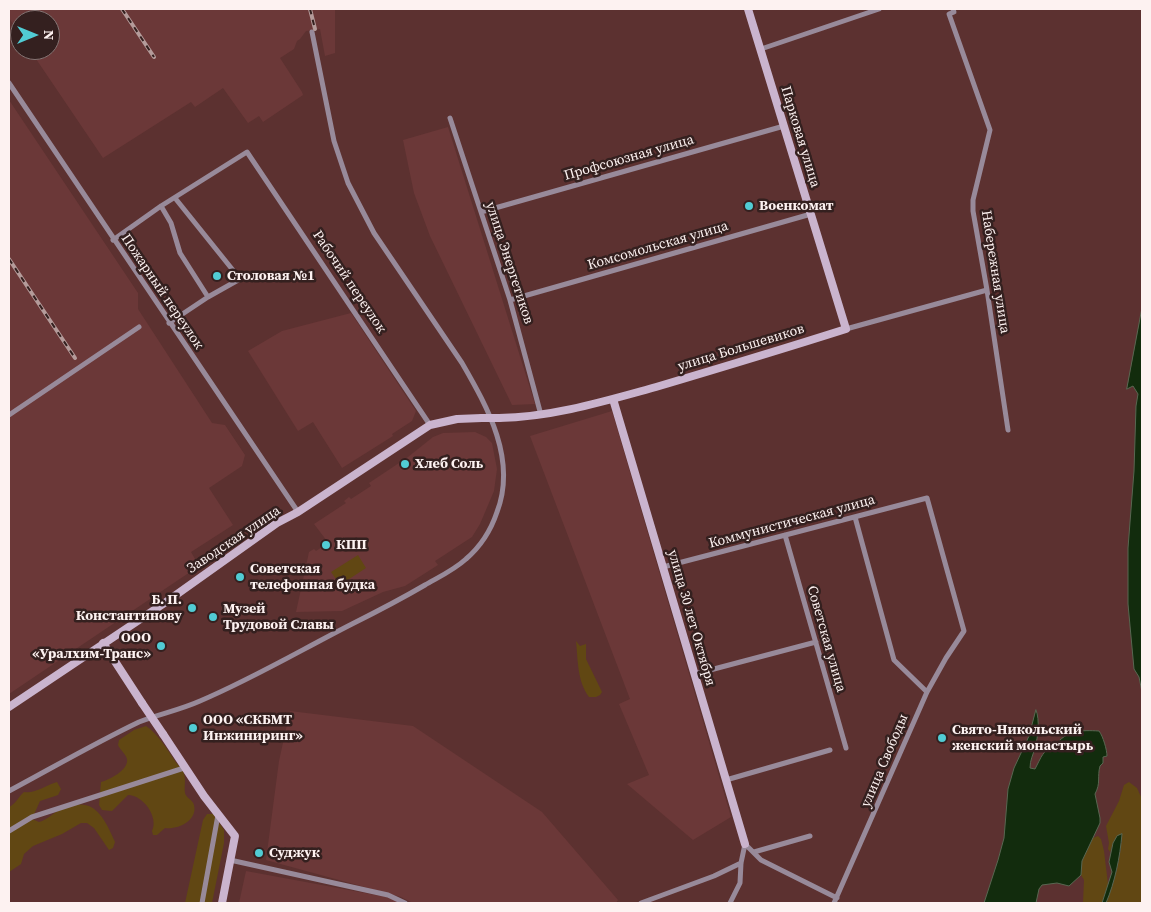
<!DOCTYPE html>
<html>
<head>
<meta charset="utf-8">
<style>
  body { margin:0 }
  #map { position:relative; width:1151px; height:912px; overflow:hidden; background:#5c3130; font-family:"Source Serif 4",serif }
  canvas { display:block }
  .frame { position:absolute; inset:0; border:10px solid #fdf2f1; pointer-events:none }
  .north { position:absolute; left:10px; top:10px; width:50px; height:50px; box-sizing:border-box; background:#34201f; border:1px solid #847473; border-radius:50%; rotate:90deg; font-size:14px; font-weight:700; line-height:20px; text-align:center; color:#fdf2f1 }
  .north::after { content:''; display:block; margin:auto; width:18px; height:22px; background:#51ccd4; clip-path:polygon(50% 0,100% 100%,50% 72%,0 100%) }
</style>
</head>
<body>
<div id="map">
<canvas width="1151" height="912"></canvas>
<div class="frame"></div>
<div class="north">N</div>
</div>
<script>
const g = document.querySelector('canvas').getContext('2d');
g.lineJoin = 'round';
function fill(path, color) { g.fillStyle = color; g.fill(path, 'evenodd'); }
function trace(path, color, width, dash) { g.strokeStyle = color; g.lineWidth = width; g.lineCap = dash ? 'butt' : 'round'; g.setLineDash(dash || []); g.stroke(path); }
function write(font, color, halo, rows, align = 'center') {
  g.font = font + ' "Source Serif 4",serif'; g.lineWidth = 5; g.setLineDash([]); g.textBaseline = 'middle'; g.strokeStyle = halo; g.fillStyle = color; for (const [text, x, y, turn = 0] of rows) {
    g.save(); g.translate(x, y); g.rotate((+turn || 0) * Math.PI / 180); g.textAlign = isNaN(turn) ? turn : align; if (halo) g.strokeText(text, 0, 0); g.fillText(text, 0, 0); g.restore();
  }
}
const built = new Path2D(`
  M 9,9 L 335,9 L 335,53 L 325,56 L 320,29 L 306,31 L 300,39 L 297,41 L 294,49 L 280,58 L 302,92 L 303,95 L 263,122 L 259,116 L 248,123 L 223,88 L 195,107 L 191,102 L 103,158 L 30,50 L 50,50 L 50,20 L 20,20 L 20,35 L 9,18 Z
  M 9,100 L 138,293 L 138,309 L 212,423 L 225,425 L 245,455 L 242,466 L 209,488 L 233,525 L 191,552 L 199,566 L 9,694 Z
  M 448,127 L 535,404 L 512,405 L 430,236 L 414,193 L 403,140 Z
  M 351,313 L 416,411 L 412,421 L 392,434 L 393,436 L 342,468 L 313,422 L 298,431 L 248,351 L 282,331 Z
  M 612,411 L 731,817 L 693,840 L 627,784 L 649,775 L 619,704 L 630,699 L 530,436 Z
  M 475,432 L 486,437 L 492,443 L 497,469 L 494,491 L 480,524 L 472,537 L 435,561 L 438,565 L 405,586 L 383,592 L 342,611 L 296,612 L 309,552 L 314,549 L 316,551 L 322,547 L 321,545 L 327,541 L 314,524 L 346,503 L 344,501 L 349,497 L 351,499 L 371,486 L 369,483 L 408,457 L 433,437 L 443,433 Z
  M 290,711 L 413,726 L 542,812 L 618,900 L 616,903 L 413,903 L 401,897 L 266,860 L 279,761 Z
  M 246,871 L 392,898 L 401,903 L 239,903 Z`);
const green = new Path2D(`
  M 358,555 L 366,568 L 340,585 L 331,572 Z
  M 576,641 L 580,646 L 586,644 L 586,659 L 602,692 L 600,695 L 596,697 L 589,697 C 577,681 578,660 576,641 Z
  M 146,726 C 157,733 168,750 175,761 C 178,766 183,768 184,774 C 186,780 184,787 185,793 C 186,798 193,800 194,805 C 198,821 177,830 165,828 L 157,835 L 153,835 L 152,831 C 159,817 143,795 128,795 L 112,811 L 102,810 L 99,805 L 101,782 C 109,780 129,770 127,759 C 126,754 120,750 118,745 L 119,740 L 134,730 Z
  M 57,782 L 61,789 L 58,795 L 40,801 L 32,819 L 39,822 C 46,820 50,816 56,812 C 91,793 102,812 115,842 L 113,848 L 109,850 L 94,828 L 87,823 L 81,823 L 62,834 L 33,846 L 24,854 L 21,864 L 9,872 L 9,807 C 16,804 18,797 24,792 C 35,794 46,785 57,782 Z
  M 1129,782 L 1137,788 L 1142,799 L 1142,903 L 1106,903 C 1115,882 1121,857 1122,834 L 1113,843 L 1110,852 L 1108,849 L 1109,843 L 1106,826 L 1119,801 L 1124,785 Z
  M 207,814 L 213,814 L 224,830 L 224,843 L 212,903 L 185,903 L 203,820 Z
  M 1098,836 L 1101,839 L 1104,851 L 1108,884 L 1102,903 L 1083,903 L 1084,880 L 1081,875 L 1082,861 L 1093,838 Z`);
const water = new Path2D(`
  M 1142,308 L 1142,692 L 1139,677 L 1134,669 L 1128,604 L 1128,548 L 1134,471 L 1136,406 L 1138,394 L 1133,386 L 1127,389 Z
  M 1036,710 C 1040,720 1038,737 1035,748 C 1033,755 1030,760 1030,768 L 1035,769 C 1041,758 1043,749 1055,746 C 1066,730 1081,730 1099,731 C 1103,736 1107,750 1107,756 L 1103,757 L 1103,763 L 1100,766 C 1097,777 1101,783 1095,794 L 1100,818 L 1100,823 L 1082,861 L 1081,875 L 1069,886 L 1057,883 L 1042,885 L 1039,889 L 1036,903 L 984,903 L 998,860 L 1004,838 L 1008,789 L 1014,768 L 1029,736 Z
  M 1122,834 C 1120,857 1115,882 1106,903 L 1102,903 L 1112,872 L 1109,862 L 1113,843 L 1117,836 Z`);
const street = new Path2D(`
  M 953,9 L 954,12 L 949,14 L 990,130 L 973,200 L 973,211 L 987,290 L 1008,430
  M 761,49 L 879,9
  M 9,83 L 298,512
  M 450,118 L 510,300 L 541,415
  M 161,206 L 171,223 L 180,253 L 208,297
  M 481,212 L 784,126
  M 113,240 L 161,206 L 247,152 L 430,425
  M 510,300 L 811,214
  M 169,323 L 208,297 L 240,279 L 175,198
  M 846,329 L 987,290
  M 9,415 L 139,327
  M 855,517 L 894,660 L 927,692
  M 785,535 L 846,748
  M 663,567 L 927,498 L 964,631 L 946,658 L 927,692 L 834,903
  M 695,674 L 816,642
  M 726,780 L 830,750
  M 9,791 C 52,768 95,743 139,722 C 159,714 180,710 200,701 C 252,679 301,650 352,624 C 376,612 401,599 425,585 C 439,577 454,570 466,559 C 480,547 491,530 497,512 C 517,460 488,408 462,363 L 374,233 L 348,183 L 334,141 L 312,32
  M 9,831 L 32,817 L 184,768
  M 754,852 L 810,836
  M 230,860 L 388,895 L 405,903
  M 202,903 L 218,815
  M 641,903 L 714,876 L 741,863
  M 730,903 L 740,883 L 741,863 L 745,844 L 761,860 L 837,898`);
const secondary = new Path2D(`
  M 613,399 L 745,844
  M 499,418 C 553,417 605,401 656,387 C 720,368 783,349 846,329 L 748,9
  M 103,643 L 142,703
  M 9,707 L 166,602 L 277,523 L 298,512 L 430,425 L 457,419 L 482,418
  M 163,734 L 204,796 L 235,836 L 222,903`);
const rail = new Path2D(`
  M 122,9 L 154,57
  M 310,9 L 315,29
  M 9,259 L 75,358`);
const secondaryBridge = new Path2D(`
  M 482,418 L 499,418
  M 142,703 L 163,734`);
const markers = [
  [749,206,5,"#51ccd4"],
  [217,276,5,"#51ccd4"],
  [405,464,5,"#51ccd4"],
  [326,545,5,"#51ccd4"],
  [240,577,5,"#51ccd4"],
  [192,608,5,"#51ccd4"],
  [213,617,5,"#51ccd4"],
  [161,646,5,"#51ccd4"],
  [193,728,5,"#51ccd4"],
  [942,738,5,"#51ccd4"],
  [259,853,5,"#51ccd4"]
];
const streetNames = [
  ["Парковая улица",800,137,73],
  ["Профсоюзная улица",629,158,-16],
  ["Комсомольская улица",658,246,-16],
  ["улица Энергетиков",509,263,72],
  ["Набережная улица",995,272,81],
  ["Рабочий переулок",349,282,56],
  ["Пожарный переулок",162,292,56],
  ["улица Большевиков",741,348,-17],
  ["Коммунистическая улица",792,522,-15],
  ["Заводская улица",234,540,-34],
  ["улица 30 лет Октября",691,618,74],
  ["Советская улица",826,639,74],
  ["улица Свободы",885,761,-67]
];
const poiNames = [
  ["Военкомат",759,206],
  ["Столовая №1",227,276],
  ["Хлеб Соль",415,464],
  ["КПП",336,545],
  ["Советская",250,569],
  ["телефонная будка",250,585],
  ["Б. П.",182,600,"right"],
  ["Константинову",182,616,"right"],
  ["Музей",223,609],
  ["Трудовой Славы",223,625],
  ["ООО",151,638,"right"],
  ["«Уралхим-Транс»",151,654,"right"],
  ["ООО «СКБМТ",203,720],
  ["Инжиниринг»",203,736],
  ["Свято-Никольский",952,730],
  ["женский монастырь",952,746],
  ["Суджук",269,853]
];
fill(built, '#6b3838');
fill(green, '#614713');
fill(water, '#122c0d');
trace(water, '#586751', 1);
trace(street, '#988a9a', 5);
trace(secondary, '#cab4ce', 8);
trace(rail, '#b49b9a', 4);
trace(rail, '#34201f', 2, [5.5]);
trace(secondaryBridge, '#cab4ce', 8);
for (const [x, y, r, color] of markers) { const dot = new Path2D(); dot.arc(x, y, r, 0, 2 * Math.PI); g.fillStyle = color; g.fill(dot); trace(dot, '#34201f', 2); }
write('14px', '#fdf2f1', '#34201f', streetNames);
write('bold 14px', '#fdf2f1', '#34201f', poiNames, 'left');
</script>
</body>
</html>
